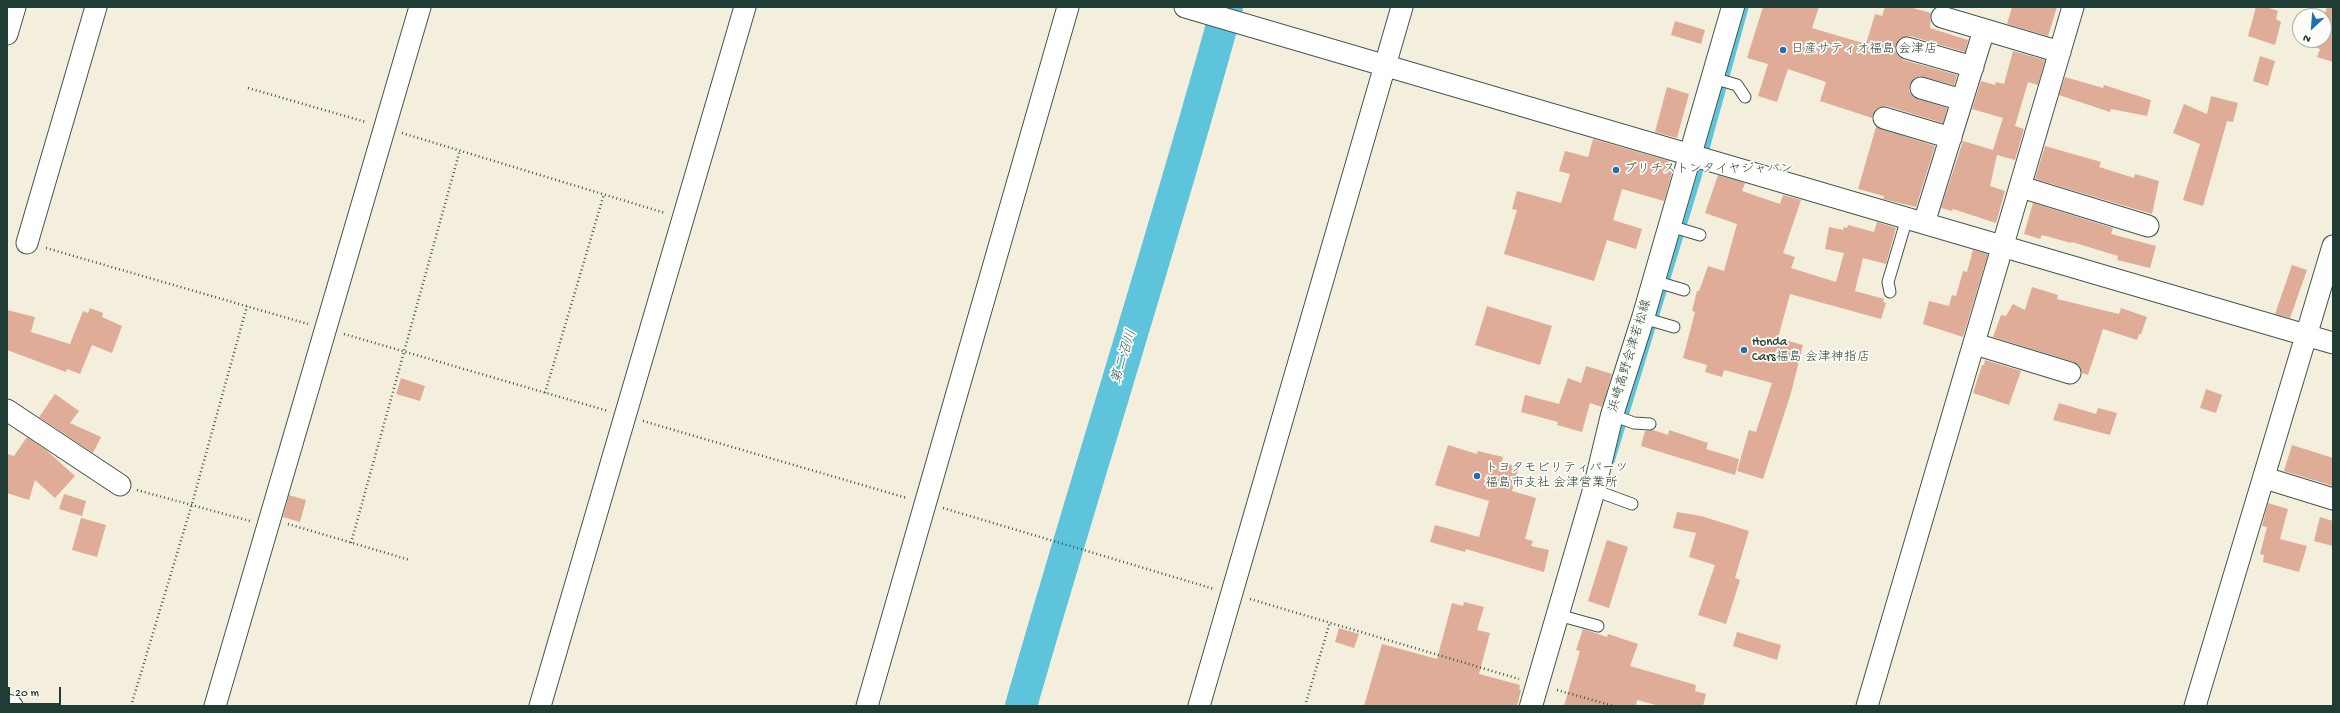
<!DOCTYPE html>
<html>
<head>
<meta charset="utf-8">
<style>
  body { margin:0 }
  #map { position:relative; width:2340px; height:713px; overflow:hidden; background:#f3efdc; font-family:"Gochi Hand",sans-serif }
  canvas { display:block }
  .frame { position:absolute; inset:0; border:8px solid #1f3d34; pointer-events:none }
  .north { position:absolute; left:2292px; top:8px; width:40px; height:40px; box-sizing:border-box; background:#fdfcf7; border:1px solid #a4b0a9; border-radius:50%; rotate:206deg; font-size:11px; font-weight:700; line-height:16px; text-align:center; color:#1f3d34 }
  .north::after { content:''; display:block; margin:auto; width:14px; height:18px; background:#1f6fb2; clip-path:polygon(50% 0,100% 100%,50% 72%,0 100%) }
  .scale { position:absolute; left:8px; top:687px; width:53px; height:18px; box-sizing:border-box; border:2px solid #1f3d34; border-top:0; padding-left:5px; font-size:12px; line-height:14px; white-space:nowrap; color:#1f3d34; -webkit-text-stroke:3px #fdfcf7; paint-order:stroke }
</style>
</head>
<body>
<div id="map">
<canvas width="2340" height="713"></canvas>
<div class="frame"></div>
<div class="north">N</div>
<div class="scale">20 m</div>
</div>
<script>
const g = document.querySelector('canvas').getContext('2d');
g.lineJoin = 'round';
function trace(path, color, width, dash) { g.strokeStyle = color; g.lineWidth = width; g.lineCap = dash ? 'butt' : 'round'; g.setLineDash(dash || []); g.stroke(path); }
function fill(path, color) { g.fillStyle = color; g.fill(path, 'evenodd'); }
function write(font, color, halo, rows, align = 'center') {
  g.font = font + ' "Gochi Hand","Klee One",sans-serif'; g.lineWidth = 3.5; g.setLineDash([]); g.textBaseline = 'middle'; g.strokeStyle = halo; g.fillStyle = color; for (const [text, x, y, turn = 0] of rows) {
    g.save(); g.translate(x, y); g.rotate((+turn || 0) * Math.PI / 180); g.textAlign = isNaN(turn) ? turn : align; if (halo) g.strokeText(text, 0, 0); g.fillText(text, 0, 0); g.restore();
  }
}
const stream = new Path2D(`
  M 1705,155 L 1746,7
  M 1612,461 L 1703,163`);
const river = new Path2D(`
  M 1021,706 C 1088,472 1163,241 1227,7`);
const building = new Path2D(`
  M 1763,7 L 1819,7 L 1812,28 L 1866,44 L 1875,14 L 1882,16 L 1885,7 L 1909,7 L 1931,13 L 1930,28 L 1968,40 L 1965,52 L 1910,36 L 1899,39 L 1895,50 L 1898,56 L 1904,60 L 1957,75 L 1954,85 L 1919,76 L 1910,84 L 1909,91 L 1913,97 L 1947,108 L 1943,123 L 1887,106 L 1876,109 L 1872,118 L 1820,101 L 1826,82 L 1788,69 L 1777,102 L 1758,96 L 1768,64 L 1747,58 Z
  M 2012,7 L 2057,7 L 2048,36 L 2007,24 Z
  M 2256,7 L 2266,7 L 2278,11 L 2276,19 L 2281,22 L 2275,45 L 2248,36 Z
  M 2327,7 L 2333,7 L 2333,62 L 2317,57 L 2320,49 L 2314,47 L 2316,40 L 2324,40 L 2324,16 Z
  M 1675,21 L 1705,30 L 1701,44 L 1671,35 Z
  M 2013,51 L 2045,60 L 2038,85 L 2028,82 L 2015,126 L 2024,129 L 2015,160 L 1997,155 L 1990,186 L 2005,191 L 1996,223 L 1953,209 L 1952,211 L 1941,208 L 1963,141 L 1993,150 L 2003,118 L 1972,109 L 1981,81 L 1995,85 L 1996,82 L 2004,84 Z
  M 2260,56 L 2275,61 L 2268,86 L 2253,81 Z
  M 2065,77 L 2103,88 L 2104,85 L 2151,100 L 2147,116 L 2111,109 L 2110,112 L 2059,95 Z
  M 1667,87 L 1689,94 L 1677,138 L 1655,132 Z
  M 2211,96 L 2238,103 L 2233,122 L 2227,121 L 2203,206 L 2183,200 L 2200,144 L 2173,133 L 2184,104 L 2207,114 Z
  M 1876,127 L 1935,146 L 1916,207 L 1883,199 L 1884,196 L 1858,189 Z
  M 1593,139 L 1669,161 L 1667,167 L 1673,169 L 1664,201 L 1622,189 L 1613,220 L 1642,229 L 1636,249 L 1607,240 L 1594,281 L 1504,254 L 1517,210 L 1512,209 L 1517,191 L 1561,203 L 1570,174 L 1559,171 L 1565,151 L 1588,157 Z
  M 2045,146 L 2101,162 L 2099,167 L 2134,178 L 2135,174 L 2159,181 L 2152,214 L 2035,179 Z
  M 1718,175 L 1745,183 L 1742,191 L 1780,204 L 1783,195 L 1801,200 L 1783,253 L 1795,257 L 1791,268 L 1836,282 L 1844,253 L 1825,249 L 1829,227 L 1843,230 L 1844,227 L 1847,228 L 1848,225 L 1874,232 L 1877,222 L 1896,228 L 1886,264 L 1863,258 L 1855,291 L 1884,299 L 1883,302 L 1886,303 L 1881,319 L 1790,294 L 1778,338 L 1803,345 L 1791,393 L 1763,479 L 1737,471 L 1749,430 L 1756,432 L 1772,383 L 1724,370 L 1722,377 L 1705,372 L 1707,365 L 1683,358 L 1695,312 L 1692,311 L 1697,291 L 1699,291 L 1708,266 L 1724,271 L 1737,224 L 1705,213 Z
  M 2033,203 L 2113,228 L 2111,234 L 2156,246 L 2150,268 L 2117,260 L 2118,256 L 2072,242 L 2071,243 L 2042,235 L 2040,239 L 2024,234 Z
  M 1973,250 L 1988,254 L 1963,337 L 1923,324 L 1929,301 L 1949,306 L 1952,295 L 1956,296 L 1963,271 L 1967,272 Z
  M 2292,265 L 2307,270 L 2290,318 L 2275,314 Z
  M 2032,287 L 2058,295 L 2057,299 L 2119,314 L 2121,308 L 2147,317 L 2141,334 L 2139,334 L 2137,340 L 2103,329 L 2088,375 L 2082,373 L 2079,365 L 2074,362 L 1993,337 L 2001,315 L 2006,316 L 2013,304 L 2025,310 Z
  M 1487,306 L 1552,326 L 1540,365 L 1475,345 Z
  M 90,308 L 103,313 L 102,317 L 122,326 L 112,353 L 92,345 L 80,374 L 67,369 L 66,372 L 7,350 L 7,310 L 35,317 L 31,332 L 70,344 L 83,311 L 88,313 Z
  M 1985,360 L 2021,371 L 2009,405 L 1973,393 L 1982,365 L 1984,365 Z
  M 1586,366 L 1612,374 L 1602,407 L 1590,403 L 1582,432 L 1557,425 L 1558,422 L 1521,412 L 1525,395 L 1559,404 L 1568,378 L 1581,383 Z
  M 401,378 L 425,386 L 420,401 L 396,394 Z
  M 2206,389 L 2222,395 L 2216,413 L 2200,408 Z
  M 55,394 L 79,411 L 70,423 L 101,437 L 93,453 L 39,417 Z
  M 2059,403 L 2096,414 L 2098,408 L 2117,413 L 2110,435 L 2053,420 Z
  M 1653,430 L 1668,435 L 1669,430 L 1708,443 L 1706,449 L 1739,459 L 1735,475 L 1641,446 L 1645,431 Z
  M 27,437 L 46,450 L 75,476 L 55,498 L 35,480 L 29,500 L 7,493 L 7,454 L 14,456 Z
  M 1448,445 L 1477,454 L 1478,451 L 1503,457 L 1502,462 L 1519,467 L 1512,491 L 1536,498 L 1525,539 L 1533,541 L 1531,546 L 1549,550 L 1544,572 L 1466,549 L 1465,552 L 1430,542 L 1435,525 L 1479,537 L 1489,501 L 1435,485 Z
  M 2292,445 L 2333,458 L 2333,486 L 2284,471 Z
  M 64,494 L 86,501 L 82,516 L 59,509 Z
  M 289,495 L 306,500 L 300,522 L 283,517 Z
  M 2268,503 L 2288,509 L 2280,539 L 2307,546 L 2299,572 L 2263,562 L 2264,555 L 2260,554 L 2267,527 L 2262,526 Z
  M 1677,512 L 1701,516 L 1749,531 L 1735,578 L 1740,580 L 1726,624 L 1698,615 L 1715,565 L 1689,557 L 1696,533 L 1673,528 Z
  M 2320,517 L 2333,521 L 2333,546 L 2314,541 Z
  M 81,518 L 106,525 L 97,557 L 72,550 Z
  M 1607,540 L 1628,547 L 1609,608 L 1588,601 Z
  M 1464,602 L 1484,607 L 1477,630 L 1490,633 L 1479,674 L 1520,685 L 1519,689 L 1521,690 L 1517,706 L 1364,706 L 1382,644 L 1437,659 L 1452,603 L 1463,606 Z
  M 1339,628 L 1359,634 L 1354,648 L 1335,642 Z
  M 1583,629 L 1607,637 L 1608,634 L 1638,644 L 1630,666 L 1696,685 L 1695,691 L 1706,694 L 1703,706 L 1660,706 L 1637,700 L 1636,706 L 1564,706 L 1580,651 L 1576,650 Z
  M 1737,632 L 1781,645 L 1777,660 L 1733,646 Z`);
const path = new Path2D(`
  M 248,88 L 366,122
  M 402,133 L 665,213
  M 46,248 L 308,324
  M 344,334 L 608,411
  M 545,393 L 604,194
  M 643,421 L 907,498
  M 137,490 L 250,521
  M 943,508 L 1214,589
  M 288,524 L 410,560
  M 351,543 L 460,150
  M 1250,599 L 1519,679
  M 1557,690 L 1614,706
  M 131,706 L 192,504 L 247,306
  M 1305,706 L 1330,622`);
const service = new Path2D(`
  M 1713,78 L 1737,85 L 1745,97
  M 1670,226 L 1700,235
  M 1654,281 L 1684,290
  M 1890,292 L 1888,282 L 1907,218
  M 1643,318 L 1674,327
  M 1612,415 L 1634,423 L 1650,424
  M 1594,490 L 1632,504
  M 1558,615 L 1598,626`);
const minor = new Path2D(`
  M 1185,7 L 2333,343
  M 1942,17 L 2060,52
  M 7,34 L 15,7
  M 1907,48 L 1973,67
  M 1921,88 L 1962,100
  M 1884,118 L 1951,138
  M 2021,187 L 2148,226
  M 1924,223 L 1984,30
  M 27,243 L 96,7
  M 1975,344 L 2070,373
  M 7,410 L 120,485
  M 2265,478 L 2333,499
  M 7,705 L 12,706
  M 215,706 L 420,7
  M 540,706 L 745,7
  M 867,706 L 1068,7
  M 1199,706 L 1402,7
  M 1867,706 L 2073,7
  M 2195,706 L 2333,246`);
const secondary = new Path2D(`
  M 1531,706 L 1594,490 L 1612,415 L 1643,318 L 1733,7`);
const markers = [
  [1783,50,4,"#1f6fb2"],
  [1616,170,4,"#1f6fb2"],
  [1744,350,4,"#1f6fb2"],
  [1477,476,4,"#1f6fb2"]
];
const poiNames = [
  ["日産サティオ福島 会津店",1791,50],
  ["ブリチストンタイヤジャパン",1624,170],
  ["Honda",1752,343],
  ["Cars福島 会津神指店",1752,358],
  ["トヨタモビリティパーツ",1485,469],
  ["福島市支社 会津営業所",1485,484]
];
const streetNames = [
  ["浜崎高野会津若松線",1631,356,-73]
];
const waterNames = [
  ["第二沼川",1125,357,-73]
];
trace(stream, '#5ec4db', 5.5);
trace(river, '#5ec4db', 32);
fill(building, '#dfac97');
trace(service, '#3f584d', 13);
trace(minor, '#3f584d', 23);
trace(secondary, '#3f584d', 24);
trace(path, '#3f584d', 2.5, [1, 3]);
trace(service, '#fff', 11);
trace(minor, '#fff', 21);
trace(secondary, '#fff', 22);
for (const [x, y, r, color] of markers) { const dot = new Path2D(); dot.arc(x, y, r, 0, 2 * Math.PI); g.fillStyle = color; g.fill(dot); trace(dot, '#fdfcf7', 1.5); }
write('13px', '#1f3d34', '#fdfcf7', poiNames, 'left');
write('13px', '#1f3d34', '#fdfcf7', streetNames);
write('italic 14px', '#2f5f5e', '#fdfcf7', waterNames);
</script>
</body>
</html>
